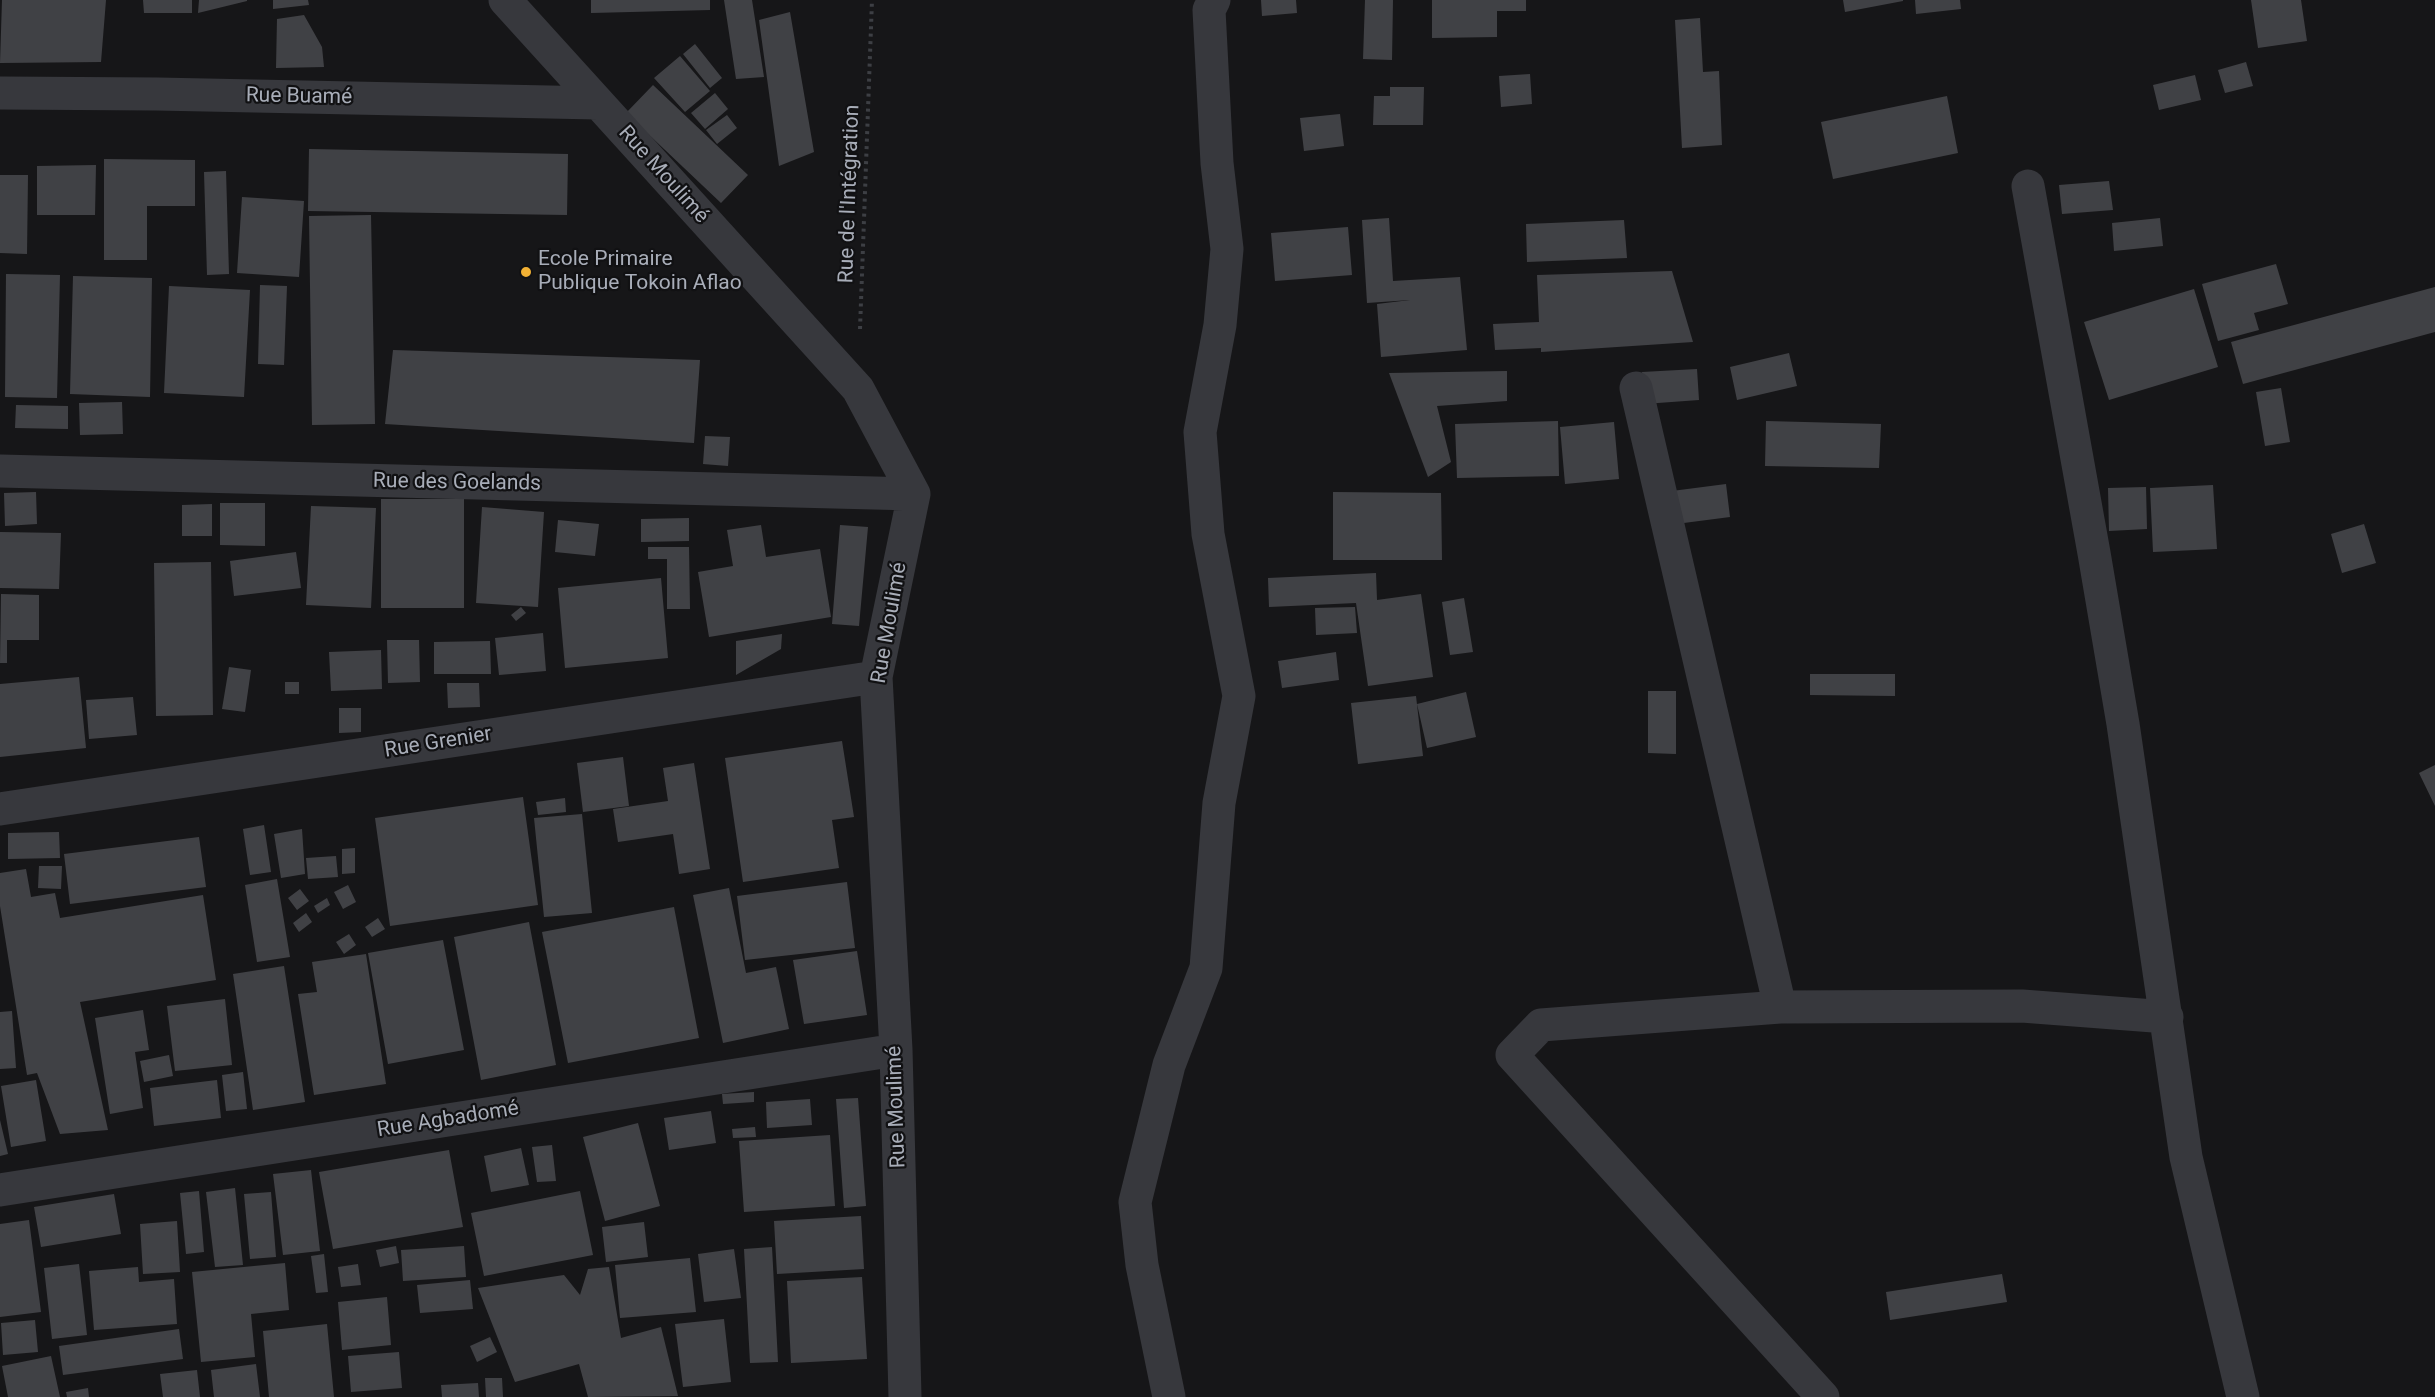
<!DOCTYPE html>
<html>
<head>
<meta charset="utf-8">
<style>
  body { margin:0 }
  canvas { display:block; background:#161618 }
</style>
</head>
<body>
<canvas width="2435" height="1397"></canvas>
<script>
const g = document.querySelector('canvas').getContext('2d');
g.lineJoin = 'round';
function fill(path, color) { g.fillStyle = color; g.fill(path, 'evenodd'); }
function trace(path, color, width, dash) { g.strokeStyle = color; g.lineWidth = width; g.lineCap = dash ? 'butt' : 'round'; g.setLineDash(dash || []); g.stroke(path); }
function write(font, color, halo, rows, align = 'center') {
  g.font = font + ' Roboto,sans-serif'; g.lineWidth = 4.5; g.setLineDash([]); g.textBaseline = 'middle'; g.strokeStyle = halo; g.fillStyle = color; for (const [text, x, y, turn = 0] of rows) {
    g.save(); g.translate(x, y); g.rotate((+turn || 0) * Math.PI / 180); g.textAlign = isNaN(turn) ? turn : align; if (halo) g.strokeText(text, 0, 0); g.fillText(text, 0, 0); g.restore();
  }
}
const building = new Path2D(`
  M 2,0 L 106,0 L 101,62 L 0,63 Z
  M 143,0 L 192,0 L 192,13 L 144,13 Z
  M 199,0 L 247,0 L 247,1 L 198,13 Z
  M 273,0 L 308,0 L 309,5 L 273,9 Z
  M 591,0 L 710,0 L 710,10 L 591,13 Z
  M 724,0 L 752,0 L 764,77 L 736,79 Z
  M 1261,0 L 1296,0 L 1297,13 L 1262,16 Z
  M 1365,0 L 1393,0 L 1392,60 L 1363,59 Z
  M 1432,0 L 1526,0 L 1526,11 L 1497,11 L 1497,37 L 1432,38 Z
  M 1843,0 L 1903,0 L 1903,1 L 1845,12 Z
  M 1915,0 L 1960,0 L 1961,9 L 1916,14 Z
  M 2251,0 L 2301,0 L 2307,41 L 2258,48 Z
  M 790,12 L 814,152 L 779,166 L 759,20 Z
  M 304,15 L 322,47 L 324,67 L 276,68 L 277,19 Z
  M 1700,18 L 1703,72 L 1719,71 L 1722,145 L 1682,148 L 1675,20 Z
  M 695,44 L 722,78 L 710,88 L 683,54 Z
  M 680,56 L 710,91 L 685,112 L 654,78 Z
  M 2246,62 L 2253,86 L 2225,93 L 2218,70 Z
  M 1530,74 L 1532,104 L 1501,107 L 1499,76 Z
  M 2195,75 L 2201,100 L 2159,110 L 2153,85 Z
  M 653,85 L 748,175 L 721,203 L 626,113 Z
  M 1390,87 L 1424,87 L 1423,125 L 1373,125 L 1374,96 L 1390,96 Z
  M 715,93 L 728,109 L 705,129 L 691,113 Z
  M 1947,96 L 1958,153 L 1833,179 L 1821,122 Z
  M 1340,114 L 1344,146 L 1304,151 L 1300,118 Z
  M 727,115 L 737,128 L 717,144 L 706,130 Z
  M 309,149 L 568,154 L 567,215 L 308,211 Z
  M 104,159 L 195,160 L 195,206 L 147,206 L 147,260 L 104,260 Z
  M 96,165 L 95,215 L 37,215 L 37,166 Z
  M 226,171 L 229,274 L 207,275 L 204,172 Z
  M 0,175 L 28,175 L 27,254 L 0,253 Z
  M 2109,181 L 2113,210 L 2062,214 L 2059,185 Z
  M 242,197 L 304,201 L 299,277 L 237,273 Z
  M 371,215 L 375,424 L 312,425 L 309,216 Z
  M 1389,218 L 1393,281 L 1460,277 L 1467,350 L 1381,357 L 1377,304 L 1410,300 L 1367,303 L 1362,220 Z
  M 2160,218 L 2163,246 L 2114,251 L 2112,223 Z
  M 1624,220 L 1627,258 L 1527,262 L 1526,224 Z
  M 1348,227 L 1352,275 L 1275,281 L 1271,233 Z
  M 2276,264 L 2288,304 L 2254,313 L 2259,330 L 2218,341 L 2202,284 Z
  M 1672,271 L 1693,342 L 1541,352 L 1541,348 L 1495,350 L 1493,324 L 1539,322 L 1537,275 Z
  M 6,274 L 60,275 L 57,398 L 5,397 Z
  M 73,276 L 152,278 L 150,397 L 70,394 Z
  M 260,285 L 287,286 L 284,365 L 258,364 Z
  M 169,286 L 250,290 L 244,397 L 164,393 Z
  M 2435,287 L 2435,332 L 2243,384 L 2231,342 Z
  M 2194,289 L 2218,367 L 2109,400 L 2084,322 Z
  M 393,350 L 700,360 L 694,443 L 385,424 Z
  M 1789,353 L 1797,386 L 1737,400 L 1730,367 Z
  M 1697,369 L 1699,400 L 1644,404 L 1642,372 Z
  M 1507,371 L 1507,401 L 1437,406 L 1451,462 L 1428,477 L 1389,373 Z
  M 2281,388 L 2290,442 L 2265,446 L 2256,392 Z
  M 122,402 L 123,434 L 80,435 L 79,403 Z
  M 16,405 L 68,406 L 68,429 L 15,428 Z
  M 1558,421 L 1559,476 L 1457,478 L 1455,424 Z
  M 1766,421 L 1881,424 L 1879,468 L 1765,466 Z
  M 1614,422 L 1619,479 L 1565,484 L 1560,427 Z
  M 705,436 L 730,437 L 728,466 L 703,464 Z
  M 1726,484 L 1730,517 L 1676,524 L 1672,491 Z
  M 2213,485 L 2217,549 L 2153,552 L 2150,488 Z
  M 2146,487 L 2147,529 L 2109,531 L 2108,488 Z
  M 36,492 L 37,524 L 5,526 L 4,493 Z
  M 1333,492 L 1441,493 L 1442,560 L 1333,560 Z
  M 381,499 L 464,499 L 464,608 L 381,608 Z
  M 220,503 L 265,503 L 265,546 L 220,545 Z
  M 212,504 L 212,536 L 182,536 L 182,505 Z
  M 311,506 L 376,508 L 371,608 L 306,605 Z
  M 482,507 L 544,512 L 538,607 L 476,603 Z
  M 689,518 L 689,541 L 641,542 L 641,519 Z
  M 558,520 L 599,524 L 595,556 L 555,552 Z
  M 2364,524 L 2376,563 L 2342,573 L 2331,534 Z
  M 761,525 L 766,557 L 820,549 L 831,617 L 709,637 L 698,572 L 733,566 L 727,530 Z
  M 840,525 L 868,527 L 859,626 L 832,624 Z
  M 0,532 L 61,533 L 59,589 L 0,588 Z
  M 648,547 L 689,547 L 690,609 L 667,609 L 667,559 L 648,559 Z
  M 296,552 L 301,588 L 234,596 L 230,561 Z
  M 211,562 L 213,715 L 156,716 L 154,563 Z
  M 1376,573 L 1377,600 L 1421,594 L 1433,677 L 1368,686 L 1356,603 L 1269,607 L 1268,578 Z
  M 661,578 L 668,658 L 565,668 L 558,588 Z
  M 1,594 L 39,595 L 39,640 L 7,640 L 7,663 L 0,663 Z
  M 1464,598 L 1473,652 L 1450,655 L 1442,602 Z
  M 521,607 L 526,613 L 516,621 L 511,615 Z
  M 1355,607 L 1357,633 L 1316,635 L 1315,608 Z
  M 543,633 L 546,671 L 499,675 L 495,638 Z
  M 782,634 L 781,649 L 736,675 L 736,641 Z
  M 387,640 L 419,640 L 420,682 L 388,683 Z
  M 490,641 L 491,674 L 434,674 L 434,642 Z
  M 381,650 L 382,689 L 331,691 L 329,652 Z
  M 1336,652 L 1339,680 L 1282,688 L 1278,661 Z
  M 229,667 L 251,670 L 245,712 L 222,709 Z
  M 1810,674 L 1895,674 L 1895,696 L 1810,695 Z
  M 79,677 L 86,748 L 0,757 L 0,684 Z
  M 285,682 L 299,682 L 299,694 L 285,694 Z
  M 447,683 L 479,683 L 480,707 L 448,708 Z
  M 1648,691 L 1676,691 L 1676,754 L 1648,753 Z
  M 1466,692 L 1476,737 L 1427,748 L 1417,704 Z
  M 1416,696 L 1423,756 L 1358,764 L 1351,703 Z
  M 133,697 L 137,735 L 89,739 L 86,700 Z
  M 339,708 L 361,708 L 361,732 L 339,733 Z
  M 842,741 L 854,817 L 832,820 L 839,868 L 743,882 L 725,758 Z
  M 623,757 L 629,806 L 583,812 L 577,763 Z
  M 694,763 L 710,869 L 679,874 L 673,834 L 618,842 L 613,809 L 668,801 L 663,768 Z
  M 2435,765 L 2435,806 L 2419,773 Z
  M 523,797 L 538,905 L 390,926 L 375,818 Z
  M 565,798 L 566,812 L 538,815 L 536,802 Z
  M 582,814 L 592,913 L 544,917 L 534,818 Z
  M 264,825 L 271,872 L 250,875 L 243,829 Z
  M 302,829 L 305,874 L 281,878 L 274,834 Z
  M 59,832 L 60,858 L 8,859 L 8,833 Z
  M 199,837 L 206,887 L 70,904 L 64,854 Z
  M 355,848 L 355,873 L 342,874 L 342,849 Z
  M 336,856 L 338,877 L 308,879 L 306,858 Z
  M 39,866 L 62,866 L 61,889 L 38,888 Z
  M 26,869 L 31,897 L 55,893 L 60,918 L 203,895 L 216,980 L 80,1002 L 108,1130 L 60,1134 L 37,1073 L 27,1075 L 0,906 L 0,873 Z
  M 277,879 L 290,957 L 257,962 L 245,885 Z
  M 847,882 L 855,948 L 745,960 L 737,896 Z
  M 348,885 L 356,902 L 343,909 L 334,892 Z
  M 729,888 L 746,973 L 776,967 L 789,1029 L 723,1043 L 693,895 Z
  M 300,889 L 309,901 L 297,910 L 288,898 Z
  M 327,898 L 330,905 L 318,913 L 314,906 Z
  M 674,907 L 699,1038 L 568,1063 L 542,932 Z
  M 306,913 L 312,922 L 299,932 L 293,923 Z
  M 378,918 L 385,929 L 372,937 L 365,927 Z
  M 529,922 L 556,1065 L 481,1080 L 454,937 Z
  M 349,934 L 356,945 L 344,954 L 336,942 Z
  M 443,940 L 464,1050 L 388,1064 L 368,953 Z
  M 857,951 L 867,1015 L 804,1024 L 793,960 Z
  M 366,954 L 386,1084 L 314,1095 L 298,994 L 317,992 L 312,962 Z
  M 284,966 L 305,1102 L 253,1110 L 233,974 Z
  M 225,999 L 232,1065 L 175,1071 L 167,1006 Z
  M 143,1010 L 149,1050 L 135,1052 L 143,1108 L 110,1114 L 95,1018 Z
  M 12,1011 L 16,1068 L 0,1069 L 0,1012 Z
  M 169,1055 L 173,1076 L 144,1082 L 140,1061 Z
  M 243,1072 L 247,1109 L 226,1111 L 222,1075 Z
  M 36,1080 L 46,1141 L 11,1147 L 1,1086 Z
  M 217,1080 L 221,1118 L 154,1126 L 150,1088 Z
  M 754,1092 L 754,1102 L 723,1104 L 722,1094 Z
  M 858,1098 L 866,1206 L 844,1208 L 836,1099 Z
  M 810,1099 L 812,1125 L 767,1128 L 766,1102 Z
  M 711,1111 L 716,1143 L 669,1150 L 664,1118 Z
  M 0,1120 L 8,1154 L 0,1156 Z
  M 638,1123 L 660,1206 L 605,1221 L 583,1137 Z
  M 755,1127 L 756,1137 L 733,1138 L 732,1129 Z
  M 830,1135 L 835,1206 L 744,1212 L 739,1141 Z
  M 552,1145 L 556,1181 L 537,1182 L 532,1147 Z
  M 521,1148 L 529,1185 L 491,1192 L 484,1156 Z
  M 449,1150 L 463,1227 L 333,1249 L 319,1172 Z
  M 311,1170 L 320,1251 L 283,1255 L 273,1174 Z
  M 235,1188 L 243,1265 L 215,1267 L 206,1192 Z
  M 199,1191 L 204,1252 L 186,1254 L 180,1193 Z
  M 580,1191 L 593,1255 L 484,1276 L 471,1213 Z
  M 271,1192 L 276,1257 L 250,1259 L 244,1194 Z
  M 114,1194 L 121,1234 L 41,1247 L 34,1207 Z
  M 861,1216 L 864,1269 L 777,1274 L 774,1221 Z
  M 29,1220 L 41,1312 L 0,1317 L 0,1224 Z
  M 177,1221 L 180,1272 L 143,1274 L 140,1224 Z
  M 644,1222 L 648,1257 L 606,1262 L 602,1227 Z
  M 396,1246 L 399,1263 L 380,1267 L 376,1250 Z
  M 464,1246 L 466,1277 L 403,1281 L 401,1250 Z
  M 772,1247 L 778,1362 L 750,1363 L 744,1249 Z
  M 734,1249 L 741,1298 L 704,1302 L 698,1254 Z
  M 324,1254 L 328,1292 L 316,1293 L 311,1256 Z
  M 690,1258 L 696,1312 L 620,1318 L 615,1265 Z
  M 285,1263 L 289,1310 L 251,1314 L 255,1357 L 201,1362 L 192,1272 Z
  M 79,1264 L 87,1335 L 52,1339 L 44,1268 Z
  M 358,1264 L 361,1285 L 341,1287 L 338,1267 Z
  M 138,1267 L 139,1282 L 174,1279 L 177,1324 L 94,1330 L 89,1271 Z
  M 609,1267 L 621,1338 L 661,1327 L 678,1396 L 588,1397 L 579,1364 L 515,1382 L 478,1288 L 564,1275 L 580,1295 L 588,1269 Z
  M 2002,1274 L 2007,1302 L 1890,1320 L 1886,1292 Z
  M 862,1277 L 867,1359 L 791,1363 L 787,1281 Z
  M 470,1280 L 473,1309 L 420,1313 L 417,1285 Z
  M 387,1297 L 391,1345 L 342,1350 L 338,1302 Z
  M 724,1319 L 731,1382 L 683,1387 L 675,1324 Z
  M 35,1320 L 38,1352 L 3,1355 L 1,1323 Z
  M 327,1324 L 334,1397 L 269,1397 L 263,1331 Z
  M 179,1329 L 183,1359 L 63,1375 L 59,1346 Z
  M 490,1337 L 497,1352 L 477,1362 L 470,1346 Z
  M 399,1352 L 402,1388 L 351,1392 L 348,1356 Z
  M 51,1356 L 60,1397 L 8,1397 L 2,1366 Z
  M 256,1364 L 260,1397 L 214,1397 L 211,1370 Z
  M 197,1370 L 200,1397 L 163,1397 L 160,1374 Z
  M 485,1378 L 502,1378 L 503,1397 L 486,1397 Z
  M 478,1383 L 479,1397 L 442,1397 L 441,1385 Z
  M 88,1388 L 89,1397 L 67,1397 L 66,1392 Z`);
const path = new Path2D(`
  M 860,329 L 872,0`);
const minor = new Path2D(`
  M 505,0 L 858,389 L 914,494 L 876,677 L 896,1050 L 905,1397
  M 0,93 L 157,94 L 598,103
  M 2028,186 L 2094,553 L 2123,724 L 2186,1157 L 2243,1397
  M 1636,388 L 1780,1007
  M 0,471 L 914,494
  M 0,809 L 876,677
  M 0,1190 L 896,1050
  M 1169,1397 L 1142,1265 L 1135,1202 L 1169,1065 L 1206,968 L 1219,803 L 1239,696 L 1208,534 L 1200,432 L 1220,325 L 1227,249 L 1217,163 L 1209,10 L 1214,0
  M 1823,1397 L 1512,1055 L 1541,1025 L 1780,1007 L 2022,1006 L 2167,1017`);
const markers = [
  [526,272,6,"#f2b134"]
];
const streetNames = [
  ["Rue Buamé",299,97,1],
  ["Rue Moulimé",663,175,48],
  ["Rue de l'Intégration",850,194,-88],
  ["Rue des Goelands",457,483,1],
  ["Rue Moulimé",890,623,-80],
  ["Rue Grenier",438,743,-9],
  ["Rue Moulimé",897,1107,-92],
  ["Rue Agbadomé",448,1120,-9]
];
const poiNames = [
  ["Ecole Primaire",538,260],
  ["Publique Tokoin Aflao",538,284]
];
fill(building, '#404145');
trace(path, '#3d3f44', 4, [3, 4.5]);
trace(minor, '#37383d', 33);
for (const [x, y, r, color] of markers) { const dot = new Path2D(); dot.arc(x, y, r, 0, 2 * Math.PI); g.fillStyle = color; g.fill(dot); trace(dot, '#111113', 2); }
write('21px', '#a8adb8', '#111113', streetNames);
write('21px', '#a8adb8', '#111113', poiNames, 'left');
</script>
</body>
</html>
